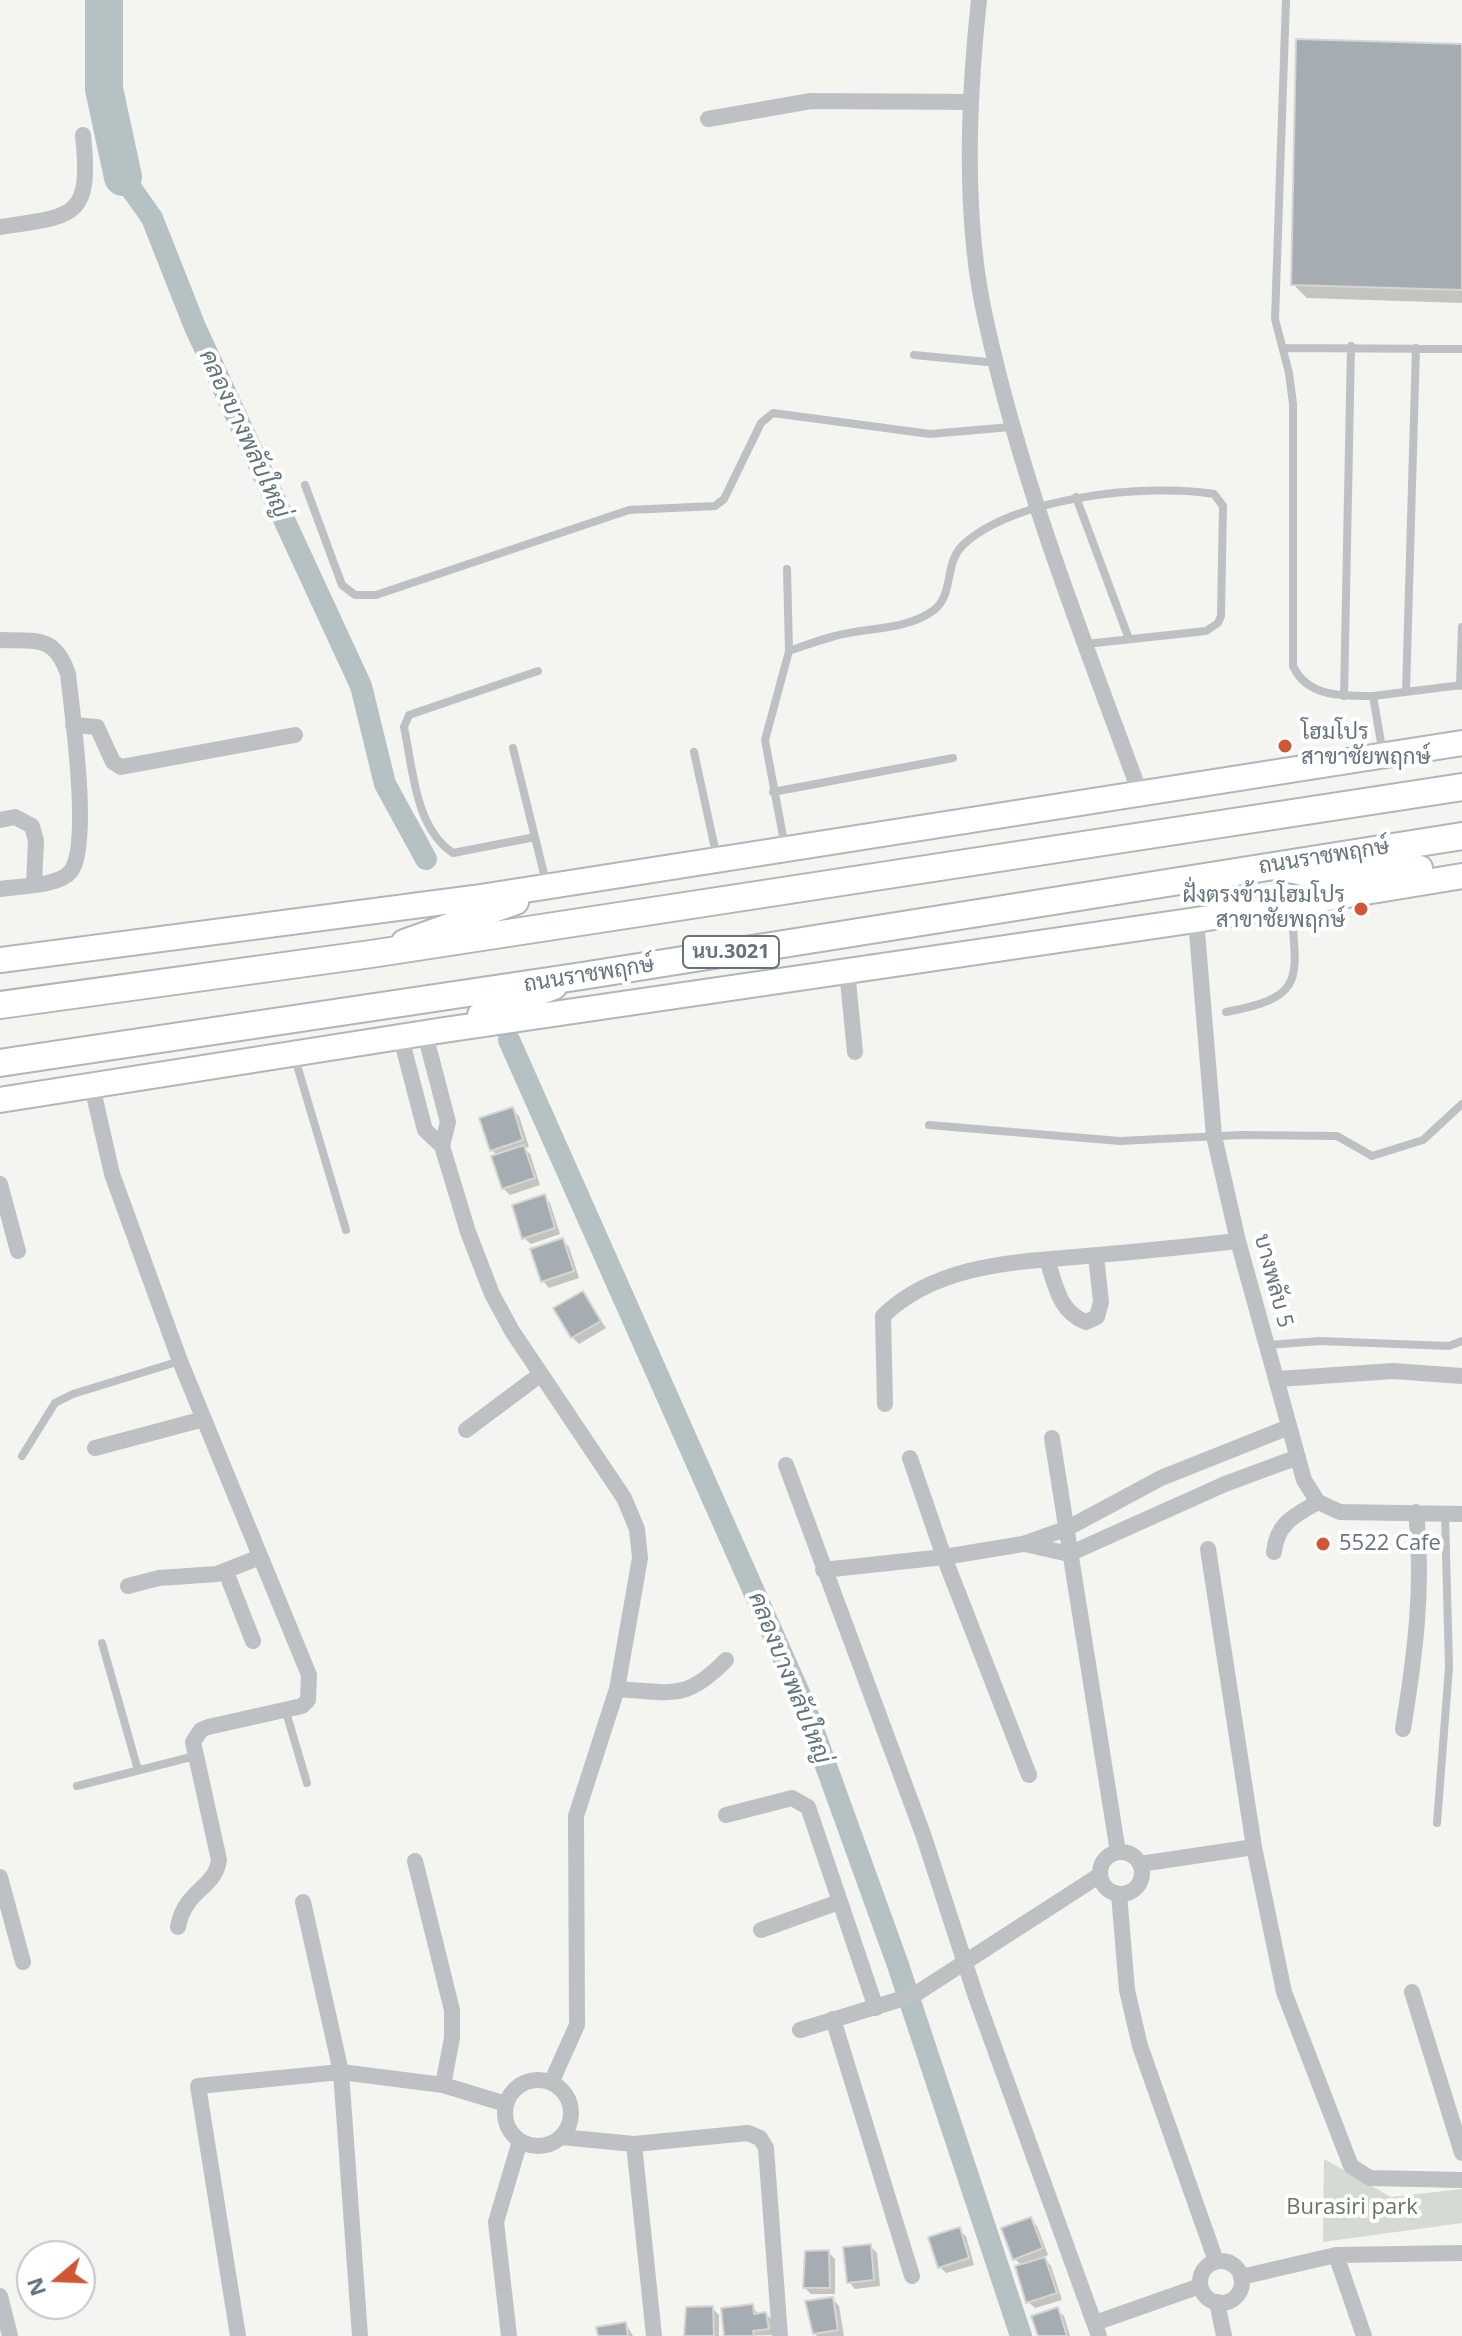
<!DOCTYPE html>
<html>
<head>
<meta charset="utf-8">
<style>
  body { margin:0 }
  #map { position:relative; width:1462px; height:2336px; overflow:hidden; background:#f4f4f0; font-family:"Open Sans",sans-serif }
  canvas { display:block }
  .north { position:absolute; left:16px; top:2240px; width:80px; height:80px; box-sizing:border-box; background:#fff; border:2px solid #c2c7cb; border-radius:50%; rotate:251deg; font-size:22px; font-weight:700; line-height:32px; text-align:center; color:#66737e }
  .north::after { content:''; display:block; margin:auto; width:28px; height:36px; background:#d05734; clip-path:polygon(50% 0,100% 100%,50% 72%,0 100%) }
</style>
</head>
<body>
<div id="map">
<canvas width="1462" height="2336"></canvas>
<div class="north">N</div>
</div>
<script>
const g = document.querySelector('canvas').getContext('2d');
g.lineJoin = 'round';
function fill(path, color) { g.fillStyle = color; g.fill(path, 'evenodd'); }
function trace(path, color, width, dash) { g.strokeStyle = color; g.lineWidth = width; g.lineCap = dash ? 'butt' : 'round'; g.setLineDash(dash || []); g.stroke(path); }
function write(font, color, halo, rows, align = 'center') {
  g.font = font + ' "Open Sans",Sarabun,sans-serif'; g.lineWidth = 8; g.setLineDash([]); g.textBaseline = 'middle'; g.strokeStyle = halo; g.fillStyle = color; for (const [text, x, y, turn = 0] of rows) {
    g.save(); g.translate(x, y); g.rotate((+turn || 0) * Math.PI / 180); g.textAlign = isNaN(turn) ? turn : align; if (halo) g.strokeText(text, 0, 0); g.fillText(text, 0, 0); g.restore();
  }
}
const green = new Path2D(`
  M 1324,2159 L 1391,2197 L 1462,2189 L 1462,2223 L 1323,2242 Z`);
const shadow = new Path2D(`
  M 1462,46 L 1462,303 L 1307,298 L 1293,284 Z
  M 512,1109 L 519,1116 L 529,1147 L 524,1148 L 530,1154 L 540,1185 L 510,1195 L 503,1188 L 498,1156 L 492,1150 Z
  M 544,1197 L 550,1203 L 560,1234 L 531,1244 L 524,1238 Z
  M 562,1240 L 569,1247 L 579,1278 L 549,1288 L 543,1281 Z
  M 582,1293 L 606,1328 L 579,1344 L 572,1337 Z
  M 1031,2220 L 1037,2226 L 1048,2255 L 1043,2257 L 1051,2266 L 1062,2300 L 1035,2308 L 1028,2302 L 1022,2266 L 1014,2258 Z
  M 959,2230 L 966,2236 L 974,2265 L 946,2273 L 940,2267 Z
  M 870,2246 L 877,2253 L 880,2286 L 855,2289 L 849,2282 Z
  M 828,2252 L 835,2259 L 835,2294 L 811,2294 L 805,2288 Z
  M 833,2299 L 839,2306 L 844,2336 L 817,2336 L 815,2333 Z
  M 752,2306 L 759,2315 L 766,2314 L 772,2320 L 774,2335 L 726,2336 Z
  M 712,2308 L 719,2315 L 719,2336 L 686,2336 Z
  M 1057,2310 L 1064,2316 L 1070,2336 L 1040,2336 Z
  M 626,2324 L 633,2336 L 600,2336 Z`);
const canal = new Path2D(`
  M 123,177 L 152,218 L 195,327 L 361,686 L 385,784 L 426,859
  M 509,1040 L 803,1702 L 898,1965 L 1021,2336`);
const river = new Path2D(`
  M 104,0 L 104,89 L 123,177`);
const building = new Path2D(`
  M 1296,39 L 1462,44 L 1462,290 L 1291,285 Z
  M 513,1107 L 523,1140 L 490,1151 L 479,1118 Z
  M 524,1145 L 535,1178 L 502,1189 L 491,1156 Z
  M 545,1194 L 555,1228 L 522,1239 L 512,1205 Z
  M 563,1238 L 574,1271 L 541,1282 L 530,1249 Z
  M 583,1291 L 601,1321 L 571,1338 L 553,1308 Z
  M 1031,2217 L 1043,2248 L 1013,2260 L 1001,2228 Z
  M 960,2227 L 969,2258 L 938,2268 L 928,2237 Z
  M 871,2244 L 874,2280 L 847,2283 L 843,2247 Z
  M 829,2250 L 830,2288 L 803,2288 L 805,2251 Z
  M 1045,2257 L 1057,2293 L 1026,2303 L 1015,2266 Z
  M 833,2297 L 838,2330 L 813,2334 L 805,2301 Z
  M 753,2304 L 754,2314 L 766,2312 L 769,2329 L 753,2331 L 754,2336 L 724,2336 L 721,2308 Z
  M 713,2306 L 714,2336 L 684,2336 L 686,2307 Z
  M 1058,2307 L 1067,2336 L 1038,2336 L 1031,2316 Z
  M 626,2322 L 628,2336 L 598,2336 L 596,2327 Z`);
const service = new Path2D(`
  M 1286,0 L 1275,319 L 1289,373 L 1293,404 L 1293,666 C 1307,697 1342,696 1373,696 L 1383,754
  M 1283,348 L 1462,349
  M 914,355 L 998,363
  M 305,485 L 342,585 L 355,595 L 376,595 L 629,510 L 715,506 L 724,499 L 761,423 L 773,413 L 930,434 L 1011,427
  M 1076,497 L 1129,639
  M 787,569 L 789,651
  M 1460,686 L 1462,627
  M 1406,692 L 1416,348
  M 1344,696 L 1351,346
  M 1373,696 L 1462,685
  M 513,748 L 546,882
  M 694,752 L 717,858
  M 773,792 L 953,758
  M 535,837 L 453,853 C 415,828 413,769 404,727 L 409,715 L 538,671
  M 785,847 L 765,740 L 789,651 C 804,646 819,640 835,636 C 867,627 906,631 934,610 C 954,595 944,563 963,545 C 1013,497 1148,483 1214,494 L 1223,506 L 1221,616 L 1218,623 L 1206,631 L 1086,644
  M 1226,1012 C 1306,997 1297,980 1291,907
  M 294,1055 L 346,1230
  M 929,1125 L 1120,1141 L 1240,1135 L 1337,1136 L 1372,1156 L 1423,1140 L 1462,1104
  M 1268,1345 L 1320,1341 L 1449,1346 L 1462,1341
  M 22,1456 L 55,1403 L 73,1394 L 180,1361
  M 102,1643 L 138,1770
  M 286,1712 L 307,1783
  M 77,1786 L 195,1756
  M 1437,1823 L 1449,1667 L 1445,1514`);
const minor = new Path2D(`
  M 979,0 C 968,101 963,221 986,321 C 1021,482 1083,638 1140,793
  M 708,119 L 811,101 L 971,102
  M 0,227 C 74,216 92,219 83,135
  M 0,640 C 36,641 55,635 68,674 C 72,711 91,844 71,871 C 59,887 18,886 0,889
  M 73,725 L 97,727 L 113,762 L 121,767 L 295,735
  M 0,820 L 15,817 L 32,826 L 36,841 L 34,883
  M 1196,920 L 1214,1136 L 1238,1241 L 1304,1480 L 1318,1502 L 1340,1512 L 1462,1514
  M 847,971 L 855,1052
  M 425,1034 L 448,1122 L 442,1146
  M 401,1038 L 425,1130 L 442,1146 L 468,1232 L 492,1294 L 512,1331 L 624,1498 L 637,1529 L 640,1558 L 617,1689 L 576,1816 L 577,2025 L 551,2083
  M 92,1086 L 112,1174 L 180,1361 L 309,1675 L 308,1700 L 302,1706 L 208,1727 L 201,1730 L 193,1742 L 219,1860 C 215,1889 185,1889 178,1927
  M 0,1184 L 18,1251
  M 1047,1260 C 1056,1286 1059,1312 1086,1322 L 1097,1317 L 1101,1302 L 1096,1256
  M 1278,1379 L 1393,1371 L 1462,1376
  M 885,1404 L 883,1316 C 940,1261 1025,1262 1098,1255 C 1145,1251 1192,1246 1238,1241
  M 466,1430 L 541,1374
  M 1052,1438 L 1118,1852
  M 95,1448 L 204,1419
  M 910,1458 L 944,1557 L 1029,1775
  M 786,1465 L 923,1834 L 976,1997 L 1099,2336
  M 1025,1544 L 1069,1554 L 1225,1484 L 1298,1457
  M 1208,1549 L 1254,1847 L 1284,1992 L 1351,2166 L 1370,2178 L 1462,2180
  M 1274,1552 C 1277,1523 1294,1516 1318,1502
  M 823,1570 L 944,1557 L 1023,1544 L 1068,1528 L 1161,1478 L 1289,1427
  M 226,1572 L 253,1641
  M 128,1586 L 159,1578 L 217,1574 L 260,1557
  M 617,1689 C 671,1692 685,1702 726,1660
  M 1403,1729 C 1415,1655 1424,1587 1416,1512
  M 726,1815 L 792,1798 L 808,1807 L 876,2008
  M1100 1873a21 21 0 1 1 42 0a21 21 0 1 1-42 0Z
  M 415,1861 L 452,2010 L 452,2038 L 443,2085
  M 1140,1864 L 1254,1847
  M 0,1877 L 23,1962
  M 1119,1894 L 1127,1990 L 1140,2046 L 1216,2261
  M 303,1902 L 341,2072 L 360,2336
  M 761,1930 L 839,1902
  M 1412,1992 L 1462,2153
  M 833,2019 L 912,2276
  M 800,2030 L 914,1995 L 1100,1875
  M505 2113a33 33 0 1 1 66 0a33 33 0 1 1-66 0Z
  M 561,2137 L 634,2144 L 748,2133 L 760,2138 L 766,2148 L 780,2336
  M 634,2144 L 654,2336
  M 1336,2255 L 1364,2336
  M1200 2282a21 21 0 1 1 42 0a21 21 0 1 1-42 0Z
  M 1241,2277 L 1336,2255 L 1462,2253
  M 0,2296 L 10,2336
  M 1217,2302 L 1224,2336
  M 1095,2323 L 1200,2286
  M 238,2336 L 198,2086 L 341,2072 L 443,2085 L 506,2104
  M 509,2336 L 496,2222 L 520,2141`);
const secondary = new Path2D(`
  M 1271,866 L 1321,877 L 1420,868
  M 404,942 L 516,902
  M 0,960 L 474,898 L 1462,743
  M 480,1015 L 554,987
  M 0,1100 L 444,1030 L 1196,920 L 1462,876`);
const primary = new Path2D(`
  M 0,1005 L 371,954 L 1462,787
  M 0,1063 L 582,976 L 1462,836`);
const markers = [
  [1285,746,8,"#d05734"],
  [1361,909,8,"#d05734"],
  [1323,1544,8,"#d05734"]
];
const shields = [
  [731,952,96]
];
const shieldNames = [
  ["นบ.3021",731,952]
];
const poiNames = [
  ["โฮมโปร",1301,733],
  ["สาขาชัยพฤกษ์",1301,758],
  ["ฝั่งตรงข้ามโฮมโปร",1345,896,"right"],
  ["สาขาชัยพฤกษ์",1345,921,"right"],
  ["5522 Cafe",1339,1544]
];
const streetNames = [
  ["ถนนราชพฤกษ์",1324,857,-9],
  ["ถนนราชพฤกษ์",589,975,-9],
  ["บางพลับ 5",1273,1281,75]
];
const parkNames = [
  ["Burasiri park",1352,2208]
];
const waterNames = [
  ["คลองบางพลับใหญ่",244,434,65],
  ["คลองบางพลับใหญ่",789,1678,68]
];
fill(green, '#d5dad2');
fill(shadow, '#0003');
trace(canal, '#b6c1c4', 22);
trace(river, '#b6c1c4', 38);
fill(building, '#a6adb2');
trace(building, '#d5d5d3', 2);
trace(secondary, '#b2b6ba', 28);
trace(primary, '#b1b5b8', 30);
trace(service, '#bdc1c4', 8);
trace(minor, '#bdc1c4', 16);
trace(secondary, '#fff', 24);
trace(primary, '#fff', 26);
for (const [x, y, r, color] of markers) { const dot = new Path2D(); dot.arc(x, y, r, 0, 2 * Math.PI); g.fillStyle = color; g.fill(dot); trace(dot, '#fff', 3); }
for (const [x, y, w] of shields) { const box = new Path2D(); box.roundRect(x - w / 2, y - 16, w, 32, 6); g.fillStyle = '#fff'; g.fill(box); trace(box, '#66737e', 2); }
write('bold 20px', '#66737e', null, shieldNames);
write('22px', '#66737e', '#fff', poiNames, 'left');
write('22px', '#66737e', '#fff', streetNames);
write('22px', '#687664', '#fff', parkNames);
write('italic 24px', '#62757b', '#fff', waterNames);
</script>
</body>
</html>
